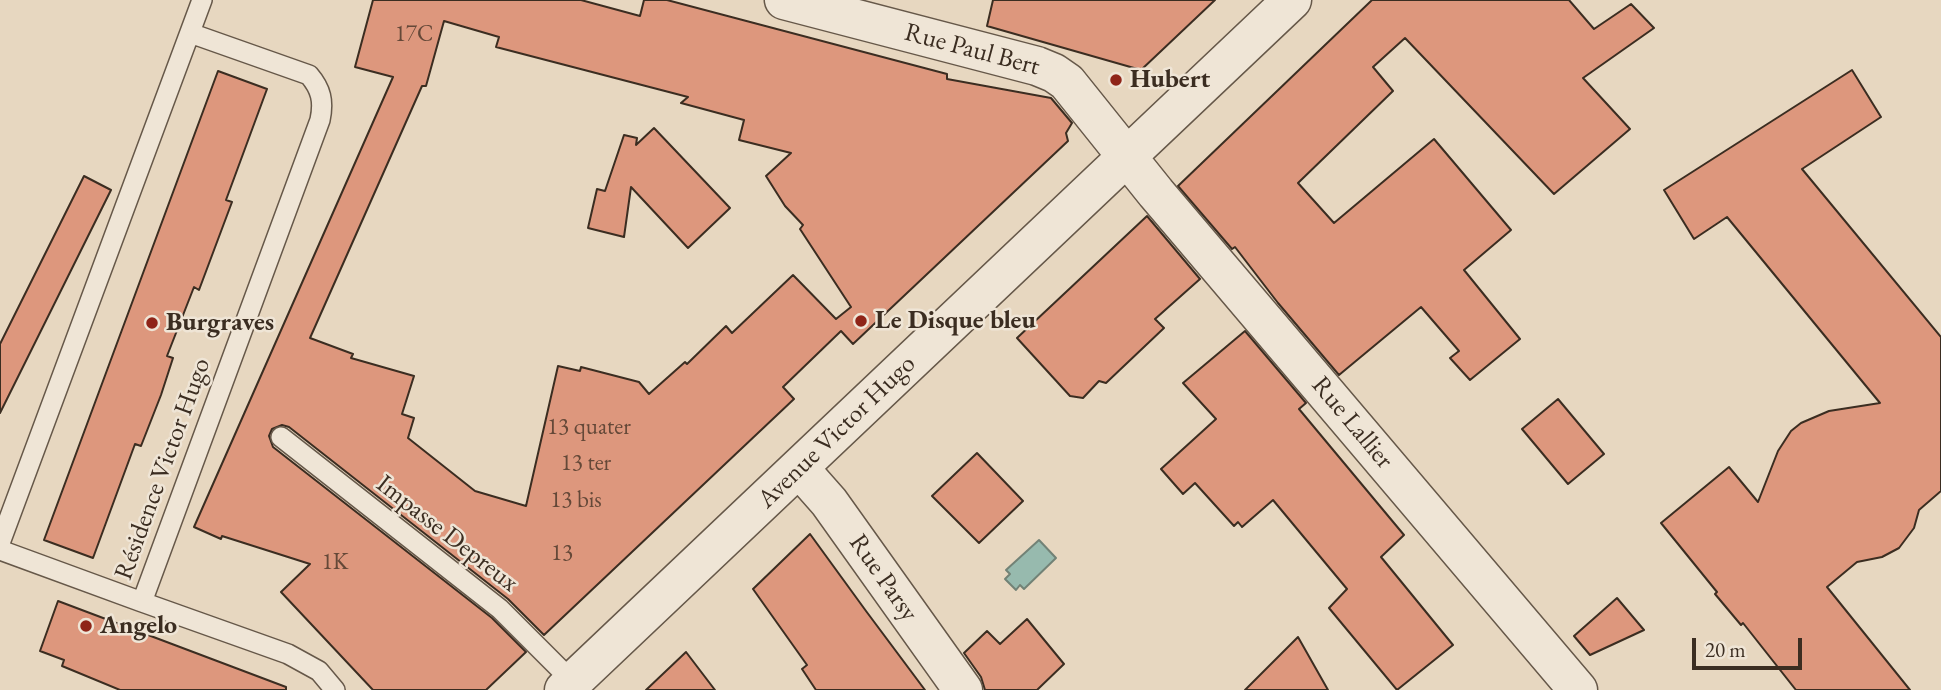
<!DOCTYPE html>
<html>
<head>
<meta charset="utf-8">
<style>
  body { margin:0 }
  #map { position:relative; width:1941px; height:690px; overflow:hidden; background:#e7d7c0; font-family:"EB Garamond",serif }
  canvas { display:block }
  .scale { position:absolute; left:1692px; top:638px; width:110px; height:32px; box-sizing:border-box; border:4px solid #3b2d21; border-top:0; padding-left:9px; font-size:21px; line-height:24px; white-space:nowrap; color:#3b2d21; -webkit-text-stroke:5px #efe5d6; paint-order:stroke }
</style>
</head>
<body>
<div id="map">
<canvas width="1941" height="690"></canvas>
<div class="scale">20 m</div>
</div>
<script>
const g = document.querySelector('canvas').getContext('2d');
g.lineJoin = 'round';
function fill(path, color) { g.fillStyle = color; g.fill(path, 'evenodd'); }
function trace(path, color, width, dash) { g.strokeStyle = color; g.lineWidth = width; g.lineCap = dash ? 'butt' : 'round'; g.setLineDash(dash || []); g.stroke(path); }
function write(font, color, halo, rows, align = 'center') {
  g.font = font + ' "EB Garamond",serif'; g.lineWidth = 5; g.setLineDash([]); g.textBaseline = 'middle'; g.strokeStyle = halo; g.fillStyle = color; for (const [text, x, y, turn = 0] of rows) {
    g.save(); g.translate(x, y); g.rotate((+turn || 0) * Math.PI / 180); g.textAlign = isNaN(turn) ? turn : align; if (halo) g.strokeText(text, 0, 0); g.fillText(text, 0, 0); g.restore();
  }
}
const water = new Path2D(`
  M 1039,540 L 1056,558 L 1024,589 L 1020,585 L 1016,590 L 1005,579 L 1010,574 L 1006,570 Z`);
const building = new Path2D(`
  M 373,0 L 581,0 L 640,16 L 644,0 L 667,0 L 947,74 L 947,79 L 1051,98 L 1072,123 L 1066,133 L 1068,141 L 853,344 L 841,331 L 783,387 L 794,399 L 544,635 L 508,599 L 289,427 L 282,425 L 272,429 L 269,436 L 273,447 L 492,618 L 526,652 L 486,690 L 373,690 L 281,592 L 310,564 L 222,536 L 221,539 L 194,527 L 393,77 L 355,67 ZM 444,21 L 499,37 L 496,47 L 688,97 L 681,103 L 744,120 L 739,140 L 791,153 L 766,176 L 785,206 L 803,225 L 800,229 L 851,307 L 836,319 L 793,275 L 732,333 L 726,326 L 687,364 L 685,362 L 649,394 L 639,382 L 581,367 L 580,371 L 558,366 L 526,506 L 475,491 L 408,438 L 414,418 L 402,414 L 414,376 L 351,358 L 353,354 L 310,338 L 422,86 L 426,86 Z
  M 993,0 L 1215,0 L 1141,70 L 987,26 Z
  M 1372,0 L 1569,0 L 1594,29 L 1631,4 L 1654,28 L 1583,78 L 1630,129 L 1554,194 L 1405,38 L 1373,67 L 1393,91 L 1298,183 L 1334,223 L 1434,139 L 1511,230 L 1464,270 L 1520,339 L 1470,380 L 1450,358 L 1459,351 L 1421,307 L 1339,375 L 1278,303 L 1235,247 L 1232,249 L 1178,186 Z
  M 1852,70 L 1881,117 L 1802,169 L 1941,337 L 1941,491 L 1919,510 L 1914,528 L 1899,548 L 1882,557 L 1857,562 L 1827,587 L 1910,690 L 1796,690 L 1743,623 L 1741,625 L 1715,594 L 1717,592 L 1661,523 L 1729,467 L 1758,502 L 1778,451 L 1791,431 L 1801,423 L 1829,411 L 1880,403 L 1727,217 L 1694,239 L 1664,190 Z
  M 218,71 L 267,89 L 226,200 L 232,202 L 199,290 L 194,287 L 167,356 L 173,358 L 161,395 L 141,446 L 135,444 L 93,558 L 44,540 Z
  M 654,128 L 730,208 L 688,248 L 631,187 L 624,237 L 588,228 L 597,189 L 605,191 L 624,135 L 637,138 L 636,145 Z
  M 84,176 L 111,190 L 0,413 L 0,344 Z
  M 1147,216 L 1200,279 L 1155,319 L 1164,328 L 1106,383 L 1099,381 L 1083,398 L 1070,396 L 1017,338 Z
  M 1245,331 L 1306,403 L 1299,409 L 1404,535 L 1381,557 L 1453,645 L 1397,690 L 1329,608 L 1347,589 L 1273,500 L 1242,527 L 1238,522 L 1234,526 L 1195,483 L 1183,494 L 1161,469 L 1216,419 L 1183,383 Z
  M 1558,399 L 1604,454 L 1568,484 L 1522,429 Z
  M 977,453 L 1023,501 L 979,543 L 932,496 Z
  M 810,534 L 866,611 L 925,690 L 816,690 L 802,669 L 807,665 L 753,589 Z
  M 1617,598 L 1644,630 L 1590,655 L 1574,636 Z
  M 58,601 L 286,687 L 286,690 L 120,690 L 62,666 L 64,660 L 40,651 Z
  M 1027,619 L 1064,664 L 1037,690 L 985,690 L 981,677 L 964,653 L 987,631 L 1000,644 Z
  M 1298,637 L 1328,690 L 1245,690 Z
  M 686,652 L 715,690 L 646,690 Z`);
const lane = new Path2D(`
  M 190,33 L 309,75 C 321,89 324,101 320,120 L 142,602 L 288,654 L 319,671 L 335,690
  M 281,437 L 500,609 L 573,682
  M 0,543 L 202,0
  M 0,550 L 142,602`);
const street = new Path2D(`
  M 784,0 L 1037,66 L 1054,73 L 1067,82 L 1156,193 L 1578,690
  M 799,468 L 829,502 L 963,690
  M 564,690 L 1292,0`);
const markers = [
  [1116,80,7,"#8f2418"],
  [861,321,7,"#8f2418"],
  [152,323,7,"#8f2418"],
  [86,626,7,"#8f2418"]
];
const numberNames = [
  ["17C",414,35],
  ["13 quater",589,428],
  ["13 ter",586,464],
  ["13 bis",576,501],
  ["13",562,554],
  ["1K",335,563]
];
const streetNames = [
  ["Rue Paul Bert",972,50,15],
  ["Rue Lallier",1352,423,50],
  ["Avenue Victor Hugo",837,432,-44],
  ["Résidence Victor Hugo",163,469,-70],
  ["Impasse Depreux",447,534,38],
  ["Rue Parsy",883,578,55]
];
const poiNames = [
  ["Hubert",1130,80],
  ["Le Disque bleu",875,321],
  ["Burgraves",166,323],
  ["Angelo",100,626]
];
fill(water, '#97baae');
trace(water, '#728276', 2);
fill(building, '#dd977d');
trace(building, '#3b2d21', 2);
trace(lane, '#665849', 22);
trace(street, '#665849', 41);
trace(lane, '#efe5d6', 19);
trace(street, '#efe5d6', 38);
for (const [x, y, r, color] of markers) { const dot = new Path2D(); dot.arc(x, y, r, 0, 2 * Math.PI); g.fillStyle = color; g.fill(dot); trace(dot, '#efe5d6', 2.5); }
write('23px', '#644838', null, numberNames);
write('26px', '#3b2d21', '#efe5d6', streetNames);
write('bold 26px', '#3b2d21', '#efe5d6', poiNames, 'left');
</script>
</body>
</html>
